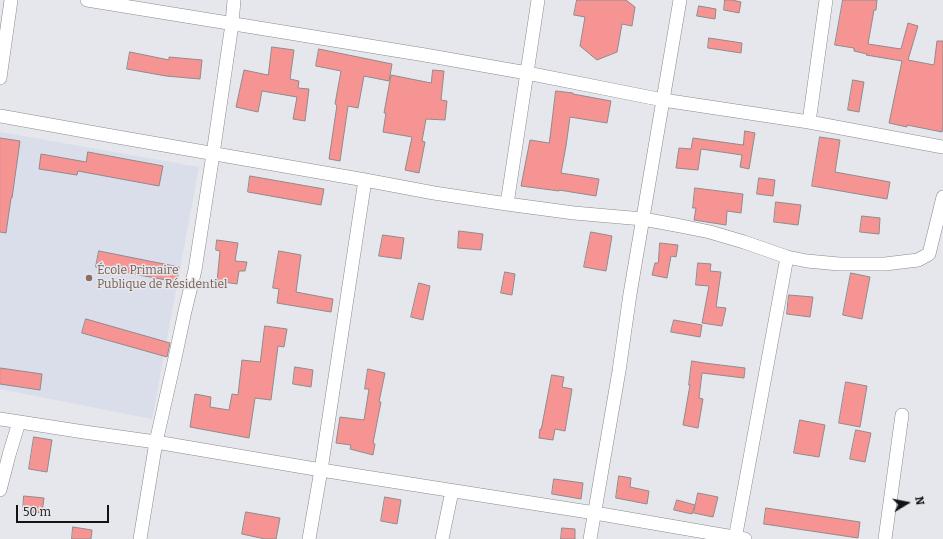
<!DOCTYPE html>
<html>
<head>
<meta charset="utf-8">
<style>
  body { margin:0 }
  #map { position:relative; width:943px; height:539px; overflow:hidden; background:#e5e7ec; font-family:Bitter,serif }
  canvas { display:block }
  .north { position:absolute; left:887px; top:483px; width:40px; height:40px; -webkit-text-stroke:3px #e5e7ec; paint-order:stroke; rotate:80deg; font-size:11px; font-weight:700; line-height:16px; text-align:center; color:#121314 }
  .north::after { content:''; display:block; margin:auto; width:14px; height:18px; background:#121314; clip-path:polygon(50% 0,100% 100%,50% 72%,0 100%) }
  .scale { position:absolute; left:16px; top:505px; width:93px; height:18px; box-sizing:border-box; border:2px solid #121314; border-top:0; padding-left:5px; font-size:12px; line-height:14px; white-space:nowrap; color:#121314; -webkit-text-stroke:3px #e5e7ec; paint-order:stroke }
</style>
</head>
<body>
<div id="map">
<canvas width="943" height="539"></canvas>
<div class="north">N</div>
<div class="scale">50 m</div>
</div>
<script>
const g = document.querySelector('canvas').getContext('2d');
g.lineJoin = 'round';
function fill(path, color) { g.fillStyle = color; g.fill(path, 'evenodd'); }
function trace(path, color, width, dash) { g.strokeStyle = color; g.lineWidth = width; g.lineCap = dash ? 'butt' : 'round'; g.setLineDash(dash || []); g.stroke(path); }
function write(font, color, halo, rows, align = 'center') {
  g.font = font + ' Bitter,serif'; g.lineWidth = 3; g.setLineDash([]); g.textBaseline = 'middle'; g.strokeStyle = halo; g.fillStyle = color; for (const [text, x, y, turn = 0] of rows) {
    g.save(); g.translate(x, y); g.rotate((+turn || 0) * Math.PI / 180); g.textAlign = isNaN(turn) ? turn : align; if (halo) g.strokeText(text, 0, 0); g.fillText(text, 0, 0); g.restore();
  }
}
const built = new Path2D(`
  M 0,132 L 199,167 L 152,419 L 0,389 Z`);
const building = new Path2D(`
  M 577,0 L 626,0 L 635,7 L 632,26 L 622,24 L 617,52 L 597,60 L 580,46 L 585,17 L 574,15 Z
  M 725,0 L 732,0 L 741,2 L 739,13 L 724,10 Z
  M 843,0 L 877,0 L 876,10 L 874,10 L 868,44 L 901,49 L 908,23 L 918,26 L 908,60 L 934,65 L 937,41 L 943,41 L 943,126 L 942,132 L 907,125 L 907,127 L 889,123 L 902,61 L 866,55 L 867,54 L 854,51 L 854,48 L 835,45 Z
  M 699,6 L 716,9 L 715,19 L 697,16 Z
  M 709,38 L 742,43 L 741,53 L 708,48 Z
  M 272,47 L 294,50 L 290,79 L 299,81 L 298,88 L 309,89 L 305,121 L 293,119 L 297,97 L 262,91 L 258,112 L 236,107 L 244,70 L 268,75 Z
  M 319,49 L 392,64 L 389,81 L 364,76 L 358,108 L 348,106 L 340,161 L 329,159 L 337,105 L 335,104 L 341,71 L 316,66 Z
  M 130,52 L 169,60 L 169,57 L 202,60 L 200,79 L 166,76 L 127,69 Z
  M 433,70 L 444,71 L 441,100 L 447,101 L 445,120 L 426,119 L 422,141 L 425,142 L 419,173 L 405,170 L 412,137 L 383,132 L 386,113 L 384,113 L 391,75 L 431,83 Z
  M 853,80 L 864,82 L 859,112 L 848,110 Z
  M 556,91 L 573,93 L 573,94 L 611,101 L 607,123 L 570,117 L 566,146 L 561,173 L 599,179 L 596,196 L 559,190 L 559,191 L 521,186 L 530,140 L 549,143 Z
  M 745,131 L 755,133 L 749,169 L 740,167 L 742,155 L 701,149 L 698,170 L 676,168 L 679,148 L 691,149 L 693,138 L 743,145 Z
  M 820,137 L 840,140 L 835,172 L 890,182 L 887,199 L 812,186 Z
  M 0,138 L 20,141 L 12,198 L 11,198 L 6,233 L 0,232 Z
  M 88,152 L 163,166 L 159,186 L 78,171 L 77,175 L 39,169 L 41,154 L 86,162 Z
  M 250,176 L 324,189 L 321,205 L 248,192 Z
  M 759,178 L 775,180 L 773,196 L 757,194 Z
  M 695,188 L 743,194 L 741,213 L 727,211 L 726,225 L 694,220 L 696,208 L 693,208 Z
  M 776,202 L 801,205 L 798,225 L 774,222 Z
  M 862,216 L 880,218 L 879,234 L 860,232 Z
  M 459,231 L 483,234 L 481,250 L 458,248 Z
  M 591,232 L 612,236 L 606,271 L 584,267 Z
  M 383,235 L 404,238 L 401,259 L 379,256 Z
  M 217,240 L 238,243 L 235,261 L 247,262 L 245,271 L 239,271 L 237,284 L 217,281 L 220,251 L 216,250 Z
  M 660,243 L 678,245 L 676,257 L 671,256 L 667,278 L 652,275 L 655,263 L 658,263 Z
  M 99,251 L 179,267 L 177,282 L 96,267 Z
  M 279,251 L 301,255 L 296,292 L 333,299 L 331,312 L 277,303 L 279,289 L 273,288 Z
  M 698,263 L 711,264 L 710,271 L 721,272 L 716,307 L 726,308 L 722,326 L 702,323 L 709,286 L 696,285 Z
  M 505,272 L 515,274 L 512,295 L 501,293 Z
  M 851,273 L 870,277 L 862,319 L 843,315 Z
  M 419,283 L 430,286 L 423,320 L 411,317 Z
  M 789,295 L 813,297 L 810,317 L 787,314 Z
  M 86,319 L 170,343 L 167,357 L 82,333 Z
  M 674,320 L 702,325 L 700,337 L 671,332 Z
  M 265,326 L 287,329 L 284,347 L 278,346 L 271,400 L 255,398 L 249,438 L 190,427 L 195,394 L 211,397 L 210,407 L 229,410 L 232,394 L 238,395 L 242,360 L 260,362 Z
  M 692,361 L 704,363 L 745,368 L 744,378 L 702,373 L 699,398 L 703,399 L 698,428 L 683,425 L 690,385 L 689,385 Z
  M 295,367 L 313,370 L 311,387 L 293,384 Z
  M 0,368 L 42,374 L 40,390 L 0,384 Z
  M 368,369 L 385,373 L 379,402 L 381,402 L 373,443 L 375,444 L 373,455 L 350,449 L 351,445 L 336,443 L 340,417 L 364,420 L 369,389 L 365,389 Z
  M 552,375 L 564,377 L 562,387 L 572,389 L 565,431 L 555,429 L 553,440 L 539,438 L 540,429 L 541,429 Z
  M 846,382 L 867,386 L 860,427 L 839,423 Z
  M 800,420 L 825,425 L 819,457 L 794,453 Z
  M 856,430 L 871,433 L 865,462 L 850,459 Z
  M 34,437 L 52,440 L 47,472 L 29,469 Z
  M 619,476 L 631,478 L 630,487 L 649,491 L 647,504 L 616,498 Z
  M 554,479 L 583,483 L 581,499 L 552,494 Z
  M 698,493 L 718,497 L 713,517 L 694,513 Z
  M 24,496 L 44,498 L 42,513 L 23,511 Z
  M 385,497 L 401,500 L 397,524 L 381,521 Z
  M 677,500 L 695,505 L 692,514 L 674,510 Z
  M 766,508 L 860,522 L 858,538 L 764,524 Z
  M 246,512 L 280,518 L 276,539 L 265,539 L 242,534 Z
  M 73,527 L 92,530 L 91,539 L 72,539 Z
  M 562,528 L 575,529 L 575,539 L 561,539 Z`);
const minor = new Path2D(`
  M 87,0 L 425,55 L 527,73 L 663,100 L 809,122 L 943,147
  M 0,78 L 11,0
  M 0,116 L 112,136 L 365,180 L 434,193 L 507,204 L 574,213 L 643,219 L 681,226 L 710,232 L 744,242 L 787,257 L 807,261 L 839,264 L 885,264 L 918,260 L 929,254 L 943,197
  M 809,122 L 826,0
  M 507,204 L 538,0
  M 0,419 L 84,432 L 156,442 L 321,470 L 595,513 L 745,539
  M 0,490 L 9,455 L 19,422
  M 140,539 L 156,442 L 175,358 L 185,311 L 195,270 L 213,154 L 232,24 L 234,0
  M 309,539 L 321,470 L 365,180
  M 442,539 L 452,491
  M 590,539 L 619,371 L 630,294 L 680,0
  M 735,539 L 787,257
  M 885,539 L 902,415`);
const markers = [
  [89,278,4,"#8d6e63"]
];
const educationNames = [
  ["École Primaire",97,271],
  ["Publique de Résidentiel",97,285]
];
fill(built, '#daddea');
fill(building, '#f69494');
trace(building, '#918a8a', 1);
trace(minor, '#898a90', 14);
trace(minor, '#fff', 13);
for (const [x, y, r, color] of markers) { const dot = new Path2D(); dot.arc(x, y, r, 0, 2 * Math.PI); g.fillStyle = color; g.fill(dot); trace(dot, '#e5e7ec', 1.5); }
write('12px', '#785e54', '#e5e7ec', educationNames, 'left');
</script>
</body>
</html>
